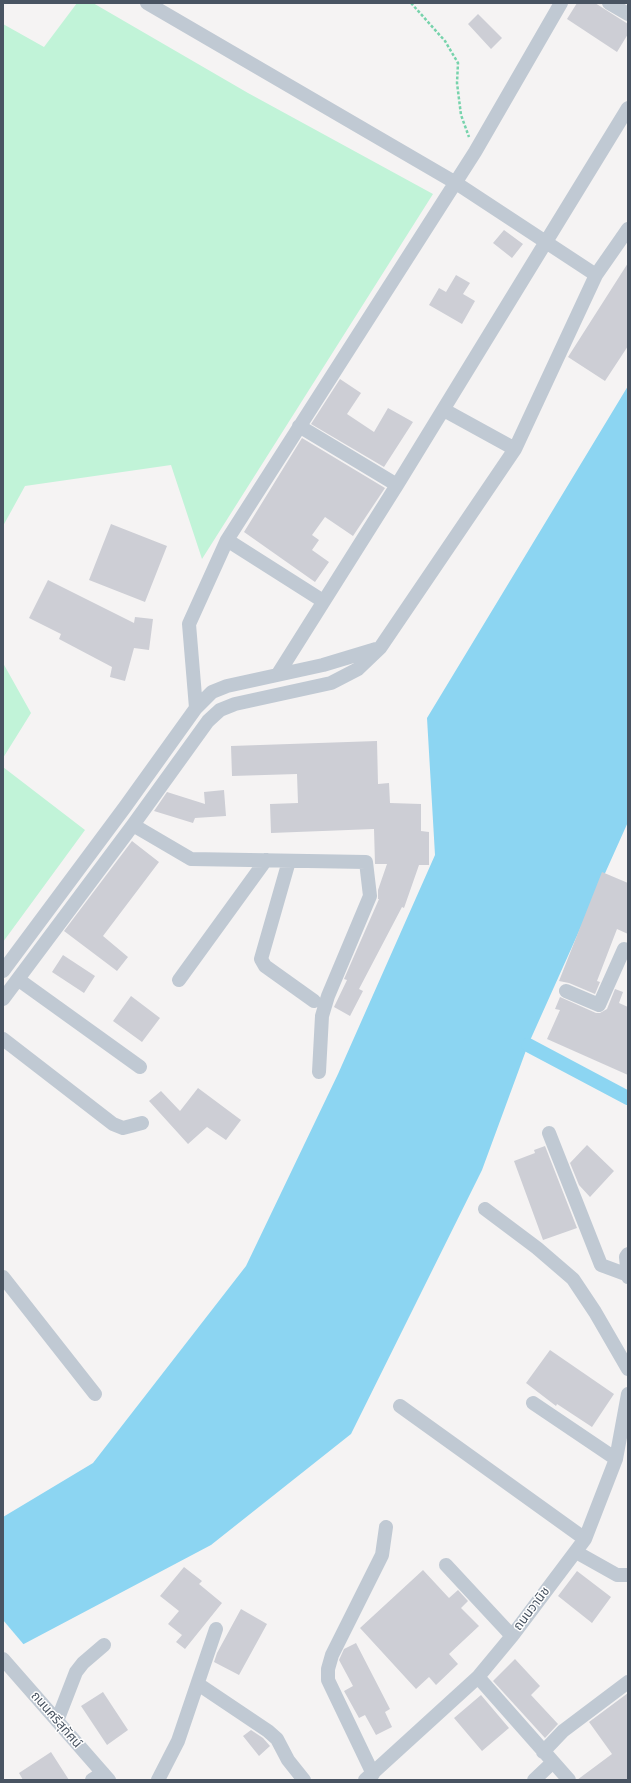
<!DOCTYPE html>
<html>
<head>
<meta charset="utf-8">
<style>
  body { margin:0 }
  #map { position:relative; width:631px; height:1783px; overflow:hidden; background:#f5f3f3; font-family:"DM Sans",sans-serif }
  canvas { display:block }
  .frame { position:absolute; inset:0; border:4px solid #495462; pointer-events:none }
</style>
</head>
<body>
<div id="map">
<canvas width="631" height="1783"></canvas>
<div class="frame"></div>
</div>
<script>
const g = document.querySelector('canvas').getContext('2d');
g.lineJoin = 'round';
function fill(path, color) { g.fillStyle = color; g.fill(path, 'evenodd'); }
function trace(path, color, width, dash) { g.strokeStyle = color; g.lineWidth = width; g.lineCap = dash ? 'butt' : 'round'; g.setLineDash(dash || []); g.stroke(path); }
function write(font, color, halo, rows, align = 'center') {
  g.font = font + ' "DM Sans","Noto Sans Thai",sans-serif'; g.lineWidth = 3; g.setLineDash([]); g.textBaseline = 'middle'; g.strokeStyle = halo; g.fillStyle = color; for (const [text, x, y, turn = 0] of rows) {
    g.save(); g.translate(x, y); g.rotate((+turn || 0) * Math.PI / 180); g.textAlign = isNaN(turn) ? turn : align; if (halo) g.strokeText(text, 0, 0); g.fillText(text, 0, 0); g.restore();
  }
}
const green = new Path2D(`
  M 77,3 L 93,3 L 248,93 L 433,194 L 202,559 L 171,465 L 25,486 L 3,526 L 3,24 L 44,47 Z
  M 3,663 L 31,713 L 3,758 Z
  M 3,767 L 85,830 L 3,942 Z`);
const water = new Path2D(`
  M 628,386 L 628,822 L 528,1045 L 482,1170 L 351,1434 L 211,1545 L 3,1655 L 3,1517 L 93,1463 L 246,1266 L 338,1074 L 435,855 L 427,718 Z`);
const pier = new Path2D(`
  M 3,1620 L 25,1646 L 3,1657 Z`);
const canal = new Path2D(`
  M 528,1045 L 628,1098`);
const building = new Path2D(`
  M 577,3 L 595,3 L 628,24 L 628,34 L 617,52 L 567,19 Z
  M 478,14 L 502,38 L 491,49 L 468,24 Z
  M 504,230 L 523,244 L 512,258 L 493,243 Z
  M 628,263 L 628,346 L 605,381 L 568,357 Z
  M 456,275 L 470,283 L 463,294 L 475,301 L 462,324 L 429,305 L 439,288 L 446,292 Z
  M 340,379 L 361,393 L 347,414 L 374,432 L 388,408 L 413,422 L 384,467 L 311,424 Z
  M 302,438 L 385,488 L 353,536 L 325,517 L 312,535 L 319,540 L 312,550 L 329,562 L 315,582 L 244,532 Z
  M 111,524 L 167,546 L 145,602 L 89,580 Z
  M 48,580 L 134,623 L 135,617 L 153,619 L 149,650 L 134,648 L 125,681 L 110,677 L 112,667 L 59,639 L 61,634 L 29,618 Z
  M 377,741 L 378,784 L 389,783 L 390,803 L 421,804 L 421,831 L 429,832 L 429,865 L 419,865 L 404,908 L 402,907 L 359,989 L 363,991 L 350,1016 L 334,1007 L 347,980 L 344,979 L 379,899 L 378,899 L 378,890 L 387,864 L 375,864 L 374,829 L 271,833 L 270,804 L 298,803 L 297,774 L 232,776 L 231,746 Z
  M 224,790 L 226,816 L 195,818 L 193,823 L 154,811 L 167,792 L 205,804 L 204,792 Z
  M 132,841 L 159,862 L 103,936 L 128,957 L 117,971 L 64,931 Z
  M 602,872 L 628,883 L 628,934 L 617,929 L 597,981 L 600,982 L 595,994 L 569,983 L 559,981 Z
  M 63,955 L 95,976 L 84,993 L 52,972 Z
  M 615,989 L 623,992 L 619,1003 L 628,1007 L 628,1075 L 547,1039 L 560,1010 L 555,1009 L 560,997 L 596,1013 L 600,1013 L 607,1009 Z
  M 131,996 L 160,1018 L 142,1042 L 113,1021 Z
  M 198,1088 L 241,1120 L 226,1140 L 207,1127 L 188,1144 L 149,1101 L 161,1091 L 180,1111 Z
  M 587,1145 L 614,1171 L 590,1197 L 579,1185 L 570,1163 Z
  M 545,1146 L 577,1228 L 543,1240 L 514,1161 L 535,1153 L 534,1150 Z
  M 550,1350 L 614,1394 L 592,1427 L 557,1404 L 556,1406 L 526,1383 Z
  M 184,1567 L 202,1581 L 199,1584 L 222,1603 L 185,1649 L 176,1642 L 182,1635 L 168,1624 L 179,1611 L 160,1596 Z
  M 423,1570 L 449,1598 L 458,1590 L 468,1601 L 461,1608 L 479,1626 L 449,1654 L 458,1664 L 436,1685 L 429,1677 L 416,1689 L 360,1628 Z
  M 577,1571 L 611,1597 L 592,1623 L 558,1596 Z
  M 241,1609 L 267,1624 L 239,1675 L 214,1662 L 217,1653 Z
  M 356,1643 L 390,1709 L 385,1712 L 392,1727 L 376,1735 L 365,1715 L 359,1718 L 344,1691 L 353,1686 L 339,1660 L 344,1649 Z
  M 515,1659 L 540,1686 L 531,1695 L 558,1724 L 545,1738 L 493,1681 Z
  M 103,1692 L 128,1730 L 107,1745 L 81,1706 Z
  M 628,1693 L 628,1780 L 577,1780 L 612,1754 L 589,1722 Z
  M 481,1695 L 509,1728 L 482,1751 L 454,1718 Z
  M 251,1730 L 263,1738 L 270,1746 L 259,1756 L 243,1736 Z
  M 51,1752 L 69,1780 L 23,1780 L 19,1773 Z`);
const path = new Path2D(`
  M 411,3 L 445,41 L 458,63 L 457,83 L 461,115 L 469,137`);
const minor = new Path2D(`
  M 147,3 L 456,183 L 596,275
  M 609,3 L 628,14
  M 444,410 L 515,449
  M 299,426 L 397,485
  M 227,540 L 323,601
  M 278,674 L 397,485 L 628,108
  M 196,708 L 189,624 L 227,540 L 475,152 L 561,3
  M 133,825 L 191,859 L 366,862 L 370,896 L 328,996 L 322,1016 L 319,1072
  M 289,861 L 261,959 L 265,966 L 314,1001
  M 3,971 L 125,807 L 196,708 L 212,692 L 227,686 L 323,665 L 376,649
  M 19,980 L 140,1067
  M 179,980 L 266,860
  M 566,991 L 599,1005 L 624,949 L 628,951
  M 3,999 L 133,825 L 208,721 L 220,710 L 235,704 L 331,683 L 358,669 L 380,648 L 515,449 L 596,275 L 628,229
  M 3,1039 L 113,1124 L 123,1128 L 142,1123
  M 549,1133 L 601,1265 L 628,1275
  M 485,1209 L 537,1248 L 573,1279 L 595,1312 L 628,1369
  M 628,1254 L 626,1257 L 628,1277
  M 3,1277 L 95,1394
  M 533,1403 L 616,1459
  M 400,1406 L 585,1539
  M 576,1552 L 617,1575 L 628,1575
  M 446,1565 L 512,1636
  M 3,1659 L 109,1780
  M 478,1677 L 569,1780
  M 198,1684 L 268,1731 L 277,1739 L 288,1760 L 304,1780
  M 57,1721 L 76,1672 L 83,1663 L 104,1645
  M 543,1752 L 563,1731 L 628,1682
  M 373,1774 L 328,1680 L 328,1669 L 332,1655 L 382,1555 L 386,1527
  M 92,1780 L 103,1773
  M 158,1780 L 178,1741 L 216,1629
  M 365,1780 L 478,1677 L 512,1636 L 585,1539 L 616,1459 L 628,1394
  M 534,1780 L 553,1762`);
const streetNames = [
  ["ถนนวานิช",532,1609,-53],
  ["ถนนศรีสุทัศน์",56,1720,49]
];
fill(green, '#c1f3d8');
fill(water, '#8cd5f2');
fill(pier, '#f5f3f3');
trace(canal, '#8cd5f2', 14);
fill(building, '#cdced5');
trace(path, '#77d3ac', 2.5, [3, 2]);
trace(minor, '#c0c9d3', 14);
write('13px', '#495462', '#fff', streetNames);
</script>
</body>
</html>
